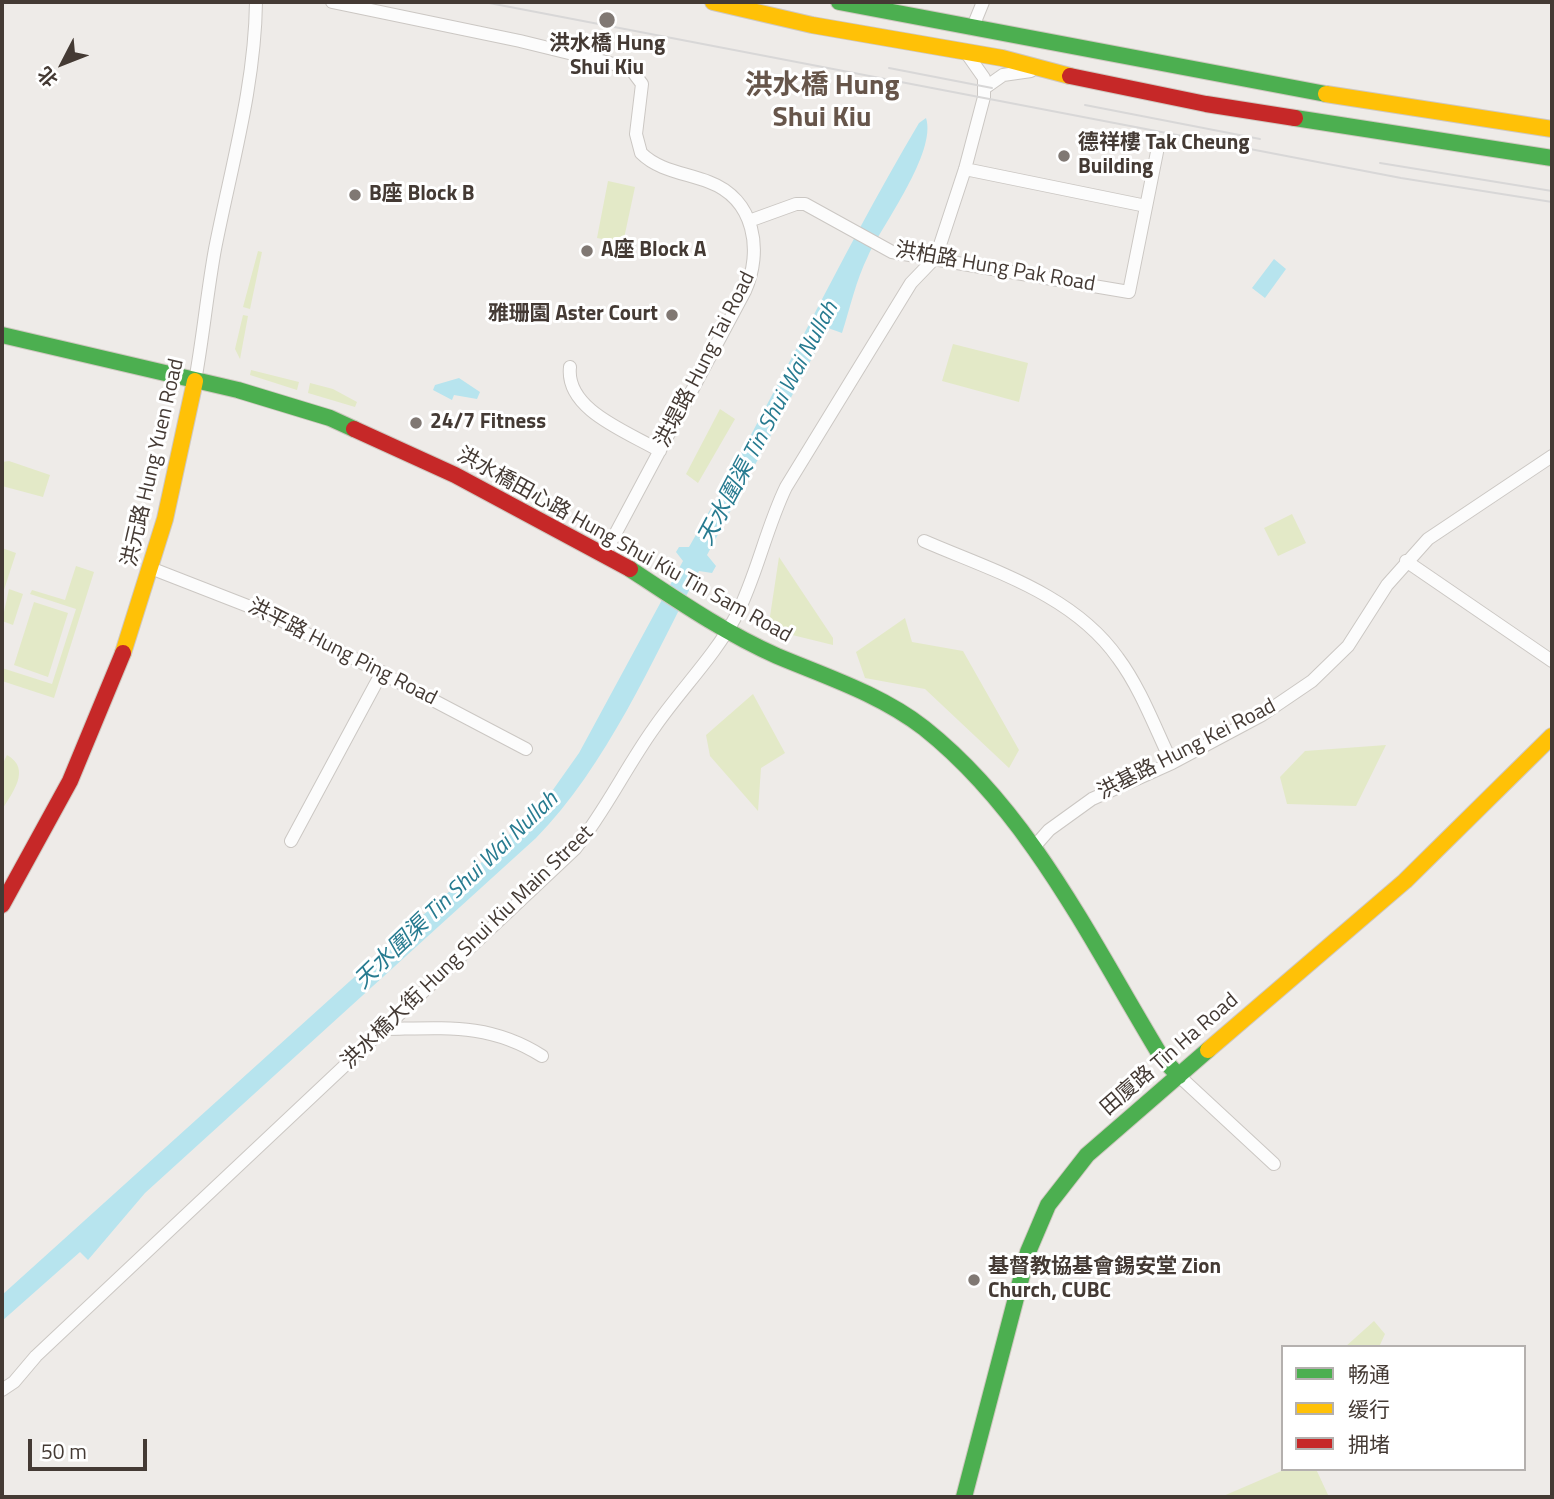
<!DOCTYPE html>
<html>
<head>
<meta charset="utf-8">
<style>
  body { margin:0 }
  #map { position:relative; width:1554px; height:1499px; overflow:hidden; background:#eeebe8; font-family:"Titillium Web","Noto Sans SC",sans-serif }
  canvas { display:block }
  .frame { position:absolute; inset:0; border:4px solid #443a34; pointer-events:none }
  .legend { position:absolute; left:1281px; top:1345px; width:245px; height:126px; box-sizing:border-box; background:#fff; border:2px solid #b4b0ae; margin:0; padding:9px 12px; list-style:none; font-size:21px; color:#443a34 }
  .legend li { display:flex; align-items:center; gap:14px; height:35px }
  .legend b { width:35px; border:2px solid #b4b0ae }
  .north { position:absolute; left:28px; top:28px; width:70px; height:70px; -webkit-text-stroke:5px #fff; paint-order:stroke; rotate:228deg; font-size:19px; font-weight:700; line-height:28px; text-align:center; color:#443a34 }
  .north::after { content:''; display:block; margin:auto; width:24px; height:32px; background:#443a34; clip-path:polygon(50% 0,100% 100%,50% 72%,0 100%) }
  .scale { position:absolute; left:28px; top:1439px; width:119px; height:32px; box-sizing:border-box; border:4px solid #443a34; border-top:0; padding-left:9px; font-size:21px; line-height:24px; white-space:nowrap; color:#443a34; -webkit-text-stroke:5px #fff; paint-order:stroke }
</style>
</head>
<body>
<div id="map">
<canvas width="1554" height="1499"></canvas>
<div class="frame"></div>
<ul class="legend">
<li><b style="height:9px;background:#4caf50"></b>畅通</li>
<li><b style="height:9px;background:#ffc107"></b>缓行</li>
<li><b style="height:9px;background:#c62828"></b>拥堵</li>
</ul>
<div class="north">北</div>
<div class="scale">50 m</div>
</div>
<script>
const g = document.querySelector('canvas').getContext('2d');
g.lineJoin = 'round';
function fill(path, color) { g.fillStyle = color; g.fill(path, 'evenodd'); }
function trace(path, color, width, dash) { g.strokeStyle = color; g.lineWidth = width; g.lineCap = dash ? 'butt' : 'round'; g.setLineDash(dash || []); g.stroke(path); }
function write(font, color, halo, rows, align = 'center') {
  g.font = font + ' "Titillium Web","Noto Sans SC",sans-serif'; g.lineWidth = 6; g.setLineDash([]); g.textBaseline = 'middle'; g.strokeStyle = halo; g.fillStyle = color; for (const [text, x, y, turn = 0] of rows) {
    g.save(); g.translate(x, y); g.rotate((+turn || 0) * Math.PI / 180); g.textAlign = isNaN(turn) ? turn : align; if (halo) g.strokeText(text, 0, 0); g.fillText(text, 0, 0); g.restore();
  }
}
const green = new Path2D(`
  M 608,181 L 635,187 L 623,243 L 597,238 Z
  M 258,251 L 262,252 L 250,309 L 243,307 Z
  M 243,315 L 248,316 L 240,359 L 235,349 Z
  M 953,344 L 1028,363 L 1019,402 L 942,381 Z
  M 251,370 L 299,382 L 297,390 L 250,375 Z
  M 310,383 L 333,389 L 357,402 L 355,407 L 308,393 Z
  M 720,409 L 735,419 L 698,483 L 686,474 Z
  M 9,461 L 50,475 L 43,497 L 2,486 L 2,462 Z
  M 1292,514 L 1306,543 L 1278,556 L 1264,528 Z
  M 2,548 L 16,553 L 2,596 Z
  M 779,557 L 833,638 L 833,645 L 780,632 L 769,623 Z
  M 76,566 L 94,572 L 54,698 L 2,681 L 2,668 L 52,684 L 76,609 L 30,594 L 32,590 L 65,600 Z
  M 9,589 L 23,594 L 13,625 L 2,621 Z
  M 34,602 L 68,613 L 48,677 L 14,665 Z
  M 905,618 L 912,642 L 963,651 L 1019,750 L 1009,768 L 925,689 L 865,678 L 856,652 Z
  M 753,694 L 785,753 L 761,768 L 758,811 L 710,756 L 706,735 Z
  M 1386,745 L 1356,806 L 1287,804 L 1280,777 L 1305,751 Z
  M 7,755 C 32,769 12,793 2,810 L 2,765 Z
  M 1374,1321 L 1385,1334 L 1379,1347 L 1345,1347 Z
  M 1286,1469 L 1316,1469 L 1329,1497 L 1221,1497 Z`);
const water = new Path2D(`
  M 926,118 C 937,152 883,224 868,256 C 856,280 850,308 842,333 L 828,328 L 707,555 L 716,566 L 712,573 L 699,571 C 653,659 606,767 536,838 L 145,1193 L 88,1260 L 80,1252 L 2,1321 L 2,1295 L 483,861 L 550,794 L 579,753 L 683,561 L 676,552 L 679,547 L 689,547 C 770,408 837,261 919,123 Z
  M 1274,259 L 1286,269 L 1265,298 L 1252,288 Z
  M 459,378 L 480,392 L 477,399 L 454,395 L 452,400 L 433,390 L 435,385 Z`);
const street = new Path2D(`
  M 332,2 L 520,41 L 630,68 L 642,84 L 636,134 L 641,153 C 659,171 686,173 709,182 C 755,199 763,251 745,291 L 604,555
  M 972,29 L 983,2
  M 986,87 L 1003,75 L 1031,71
  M 965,169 L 1146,206
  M 749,221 L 796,204 L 805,204 L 892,252 L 1129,292 L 1159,142
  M 570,367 C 565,410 628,432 660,451
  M 195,381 C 203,338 207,293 215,249 C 231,167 255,86 256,2
  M 924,541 C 993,571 1073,594 1118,658 C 1141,689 1155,728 1172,763
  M 1406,561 L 1552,661
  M 153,569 L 271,615 L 526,749
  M 291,841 L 382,672
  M 1034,847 L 1049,830 L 1092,799 L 1172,763 L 1262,715 L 1312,681 L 1348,646 L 1387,585 L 1428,539 L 1552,456
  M 387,1029 C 446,1028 490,1023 542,1056
  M 1179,1076 L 1274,1164
  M 2,1390 L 14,1382 L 36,1356 L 575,849 C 606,810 626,767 654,728 C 680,690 714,657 736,616 C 756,578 766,528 786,487 L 911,283 L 936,257 L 965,169 L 984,97 L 984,78 L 965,51`);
const fast = new Path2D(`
  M 839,2 L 1326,94
  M 1295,118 L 1552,158
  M 2,335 L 238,390 L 330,418 L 354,429
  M 630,569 C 677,600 725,633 777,656 C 827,677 880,694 924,728 C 1031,813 1092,943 1162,1058 L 1179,1076
  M 964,1497 L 1028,1252 L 1048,1205 L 1087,1155 L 1208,1050`);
const slow = new Path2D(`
  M 713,2 L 812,25 L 1002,58 L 1070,76
  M 1326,94 L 1552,129
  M 123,653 L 165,519 L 195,381
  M 1208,1050 L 1405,881 L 1552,736`);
const jam = new Path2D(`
  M 1070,76 L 1206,104 L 1295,118
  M 354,429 L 455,475 L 630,569
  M 2,905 L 70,781 L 123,653`);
const tram = new Path2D(`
  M 484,2 L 1401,178 L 1552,202
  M 889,68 L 992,88
  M 1085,105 L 1260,139
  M 1380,163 L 1552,191`);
const markers = [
  [607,20,9,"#807873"],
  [1064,156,7,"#807873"],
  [355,195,7,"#807873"],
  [587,251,7,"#807873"],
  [672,315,7,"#807873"],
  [416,423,7,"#807873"],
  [974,1280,7,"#807873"]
];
const poiNames = [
  ["洪水橋 Hung",607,45,"center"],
  ["Shui Kiu",607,69,"center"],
  ["德祥樓 Tak Cheung",1078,144],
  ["Building",1078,168],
  ["B座 Block B",369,195],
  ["A座 Block A",601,251],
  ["雅珊園 Aster Court",658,315,"right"],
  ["24/7 Fitness",430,423],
  ["基督教協基會錫安堂 Zion",988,1268],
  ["Church, CUBC",988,1292]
];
const streetNames = [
  ["洪柏路 Hung Pak Road",995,268,10],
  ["洪堤路 Hung Tai Road",706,360,-63],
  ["洪元路 Hung Yuen Road",154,463,-77],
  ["洪水橋田心路 Hung Shui Kiu Tin Sam Road",624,546,29],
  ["洪平路 Hung Ping Road",342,653,27],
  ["洪基路 Hung Kei Road",1187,750,-27],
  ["洪水橋大街 Hung Shui Kiu Main Street",468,948,-44],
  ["田廈路 Tin Ha Road",1170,1055,-41]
];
const waterNames = [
  ["天水圍渠 Tin Shui Wai Nullah",769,424,-62],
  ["天水圍渠 Tin Shui Wai Nullah",457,891,-44]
];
const districtNames = [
  ["洪水橋 Hung",822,87],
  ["Shui Kiu",822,119]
];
fill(green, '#e3e9c7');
fill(water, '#b7e4ee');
trace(street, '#cbc7c3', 14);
trace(fast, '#cfc8c0', 18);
trace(slow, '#cfc8c0', 18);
trace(jam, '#cfc8c0', 18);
trace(street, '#fcfcfc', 12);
trace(fast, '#4caf50', 16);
trace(slow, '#ffc107', 16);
trace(jam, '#c62828', 16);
trace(tram, '#d8d7d7', 2);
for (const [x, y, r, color] of markers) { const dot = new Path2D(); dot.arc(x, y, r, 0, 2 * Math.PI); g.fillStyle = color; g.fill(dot); trace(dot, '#fff', 2.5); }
write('bold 21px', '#443a34', '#fff', poiNames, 'left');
write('21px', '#443a34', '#fff', streetNames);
write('italic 23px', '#277b90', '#fff', waterNames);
write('bold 28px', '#67564b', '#fff', districtNames);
</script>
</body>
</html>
